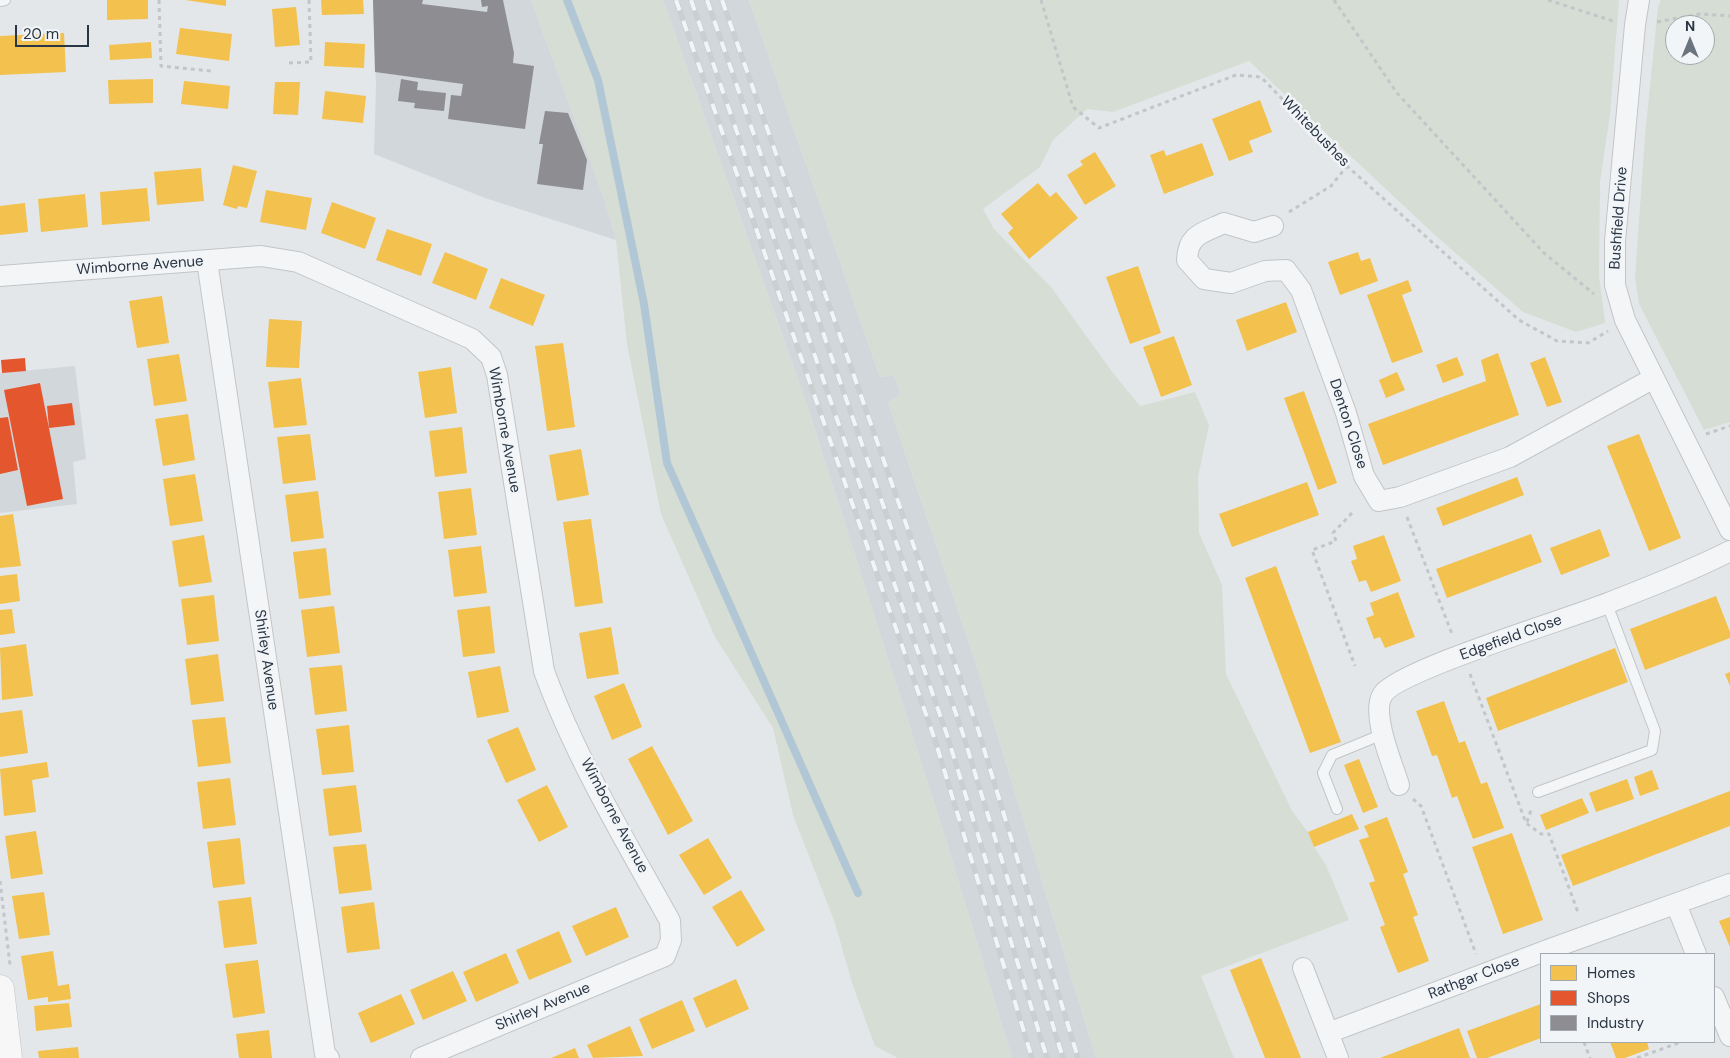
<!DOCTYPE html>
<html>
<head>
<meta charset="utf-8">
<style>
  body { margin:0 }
  #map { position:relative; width:1730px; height:1058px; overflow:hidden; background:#e4e7e9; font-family:"DM Sans",sans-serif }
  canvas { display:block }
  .legend { position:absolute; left:1540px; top:953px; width:175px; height:90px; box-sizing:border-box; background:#f2f5f8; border:1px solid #a2a9b0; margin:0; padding:6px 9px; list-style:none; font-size:15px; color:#2a3644 }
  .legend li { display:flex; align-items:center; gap:10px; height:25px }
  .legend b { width:25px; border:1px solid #a2a9b0 }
  .north { position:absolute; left:1665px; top:15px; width:50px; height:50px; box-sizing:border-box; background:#f2f5f8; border:1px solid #a2a9b0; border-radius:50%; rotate:0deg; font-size:14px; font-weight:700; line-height:20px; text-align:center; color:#2a3644 }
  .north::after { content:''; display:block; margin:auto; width:18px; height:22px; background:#6b747e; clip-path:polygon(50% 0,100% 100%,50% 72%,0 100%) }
  .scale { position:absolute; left:15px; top:25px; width:74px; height:22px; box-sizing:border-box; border:2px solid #2a3644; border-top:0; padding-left:6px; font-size:15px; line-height:18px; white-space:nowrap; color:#2a3644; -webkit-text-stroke:4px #f2f5f8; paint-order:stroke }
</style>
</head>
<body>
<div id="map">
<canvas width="1730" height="1058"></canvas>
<ul class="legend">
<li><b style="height:14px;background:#f2c14e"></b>Homes</li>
<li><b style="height:14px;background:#e4572e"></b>Shops</li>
<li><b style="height:14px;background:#8d8d92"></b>Industry</li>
</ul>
<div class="north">N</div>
<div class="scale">20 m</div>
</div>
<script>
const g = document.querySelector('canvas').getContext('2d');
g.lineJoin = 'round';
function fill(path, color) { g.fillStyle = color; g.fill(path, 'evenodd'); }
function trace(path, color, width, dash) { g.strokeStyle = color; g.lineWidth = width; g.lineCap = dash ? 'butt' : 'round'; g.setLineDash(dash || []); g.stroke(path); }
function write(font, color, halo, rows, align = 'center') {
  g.font = font + ' "DM Sans",sans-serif'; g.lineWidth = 5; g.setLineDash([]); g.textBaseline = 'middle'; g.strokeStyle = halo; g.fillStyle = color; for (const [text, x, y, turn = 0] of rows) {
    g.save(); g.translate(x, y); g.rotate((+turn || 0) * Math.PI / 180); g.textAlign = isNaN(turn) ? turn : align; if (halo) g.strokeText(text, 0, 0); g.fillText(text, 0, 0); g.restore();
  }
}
const built = new Path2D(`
  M 373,0 L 531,0 L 604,198 L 616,240 L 485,198 L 374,154 L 376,86 Z
  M 663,0 L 749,0 L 880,377 L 894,375 L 901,394 L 888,402 L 975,661 L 1096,1058 L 1012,1058 L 944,834 L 806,402 Z
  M 75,366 L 86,459 L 73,462 L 77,504 L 0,513 L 0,373 Z`);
const green = new Path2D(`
  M 531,0 L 663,0 L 806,402 L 944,834 L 1012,1058 L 898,1058 L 875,1046 L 853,986 L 835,923 L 793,815 L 773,728 L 715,637 L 661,514 L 627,344 L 616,240 L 604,198 Z
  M 749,0 L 1619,0 L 1610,114 L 1600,182 L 1599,276 L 1605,323 L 1576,332 L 1523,312 L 1435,235 L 1249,61 L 1113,112 L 1087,109 L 1053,140 L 1040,167 L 983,209 L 994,229 L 1051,287 L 1113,373 L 1140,406 L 1195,392 L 1209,425 L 1198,477 L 1199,533 L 1222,585 L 1226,674 L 1292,811 L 1308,832 L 1314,847 L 1326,865 L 1349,920 L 1201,976 L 1234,1058 L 1096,1058 L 975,661 L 888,402 L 901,394 L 894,375 L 880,377 Z
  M 1661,0 L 1730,0 L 1730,422 L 1704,430 L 1639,304 L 1635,278 L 1645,136 L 1658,7 ZM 1675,25 L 1705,25 L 1705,55 L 1675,55 Z`);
const homes = new Path2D(`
  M 107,0 L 148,0 L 148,19 L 107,20 Z
  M 185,0 L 226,0 L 226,6 Z
  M 321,0 L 363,0 L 364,14 L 322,15 Z
  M 296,7 L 300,45 L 275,47 L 272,9 Z
  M 180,28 L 232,34 L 229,61 L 176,54 Z
  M 64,33 L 66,72 L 0,75 L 0,36 Z
  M 151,42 L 152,58 L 110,60 L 109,45 Z
  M 325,42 L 365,44 L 364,68 L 324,66 Z
  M 153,79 L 153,103 L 109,104 L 108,80 Z
  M 184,81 L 230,86 L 228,109 L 181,104 Z
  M 275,82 L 300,82 L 298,115 L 273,114 Z
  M 325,91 L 366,96 L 363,123 L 322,119 Z
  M 1260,100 L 1272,132 L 1249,141 L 1253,152 L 1229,161 L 1212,119 Z
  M 1202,143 L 1214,175 L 1164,194 L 1150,155 L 1164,150 L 1166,156 Z
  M 1095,152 L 1116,186 L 1085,205 L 1067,175 L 1083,165 L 1080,161 Z
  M 233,165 L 257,171 L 247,208 L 238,206 L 237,209 L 223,205 Z
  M 201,168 L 204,201 L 157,205 L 154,172 Z
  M 1038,183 L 1050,197 L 1056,192 L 1078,218 L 1029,259 L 1008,233 L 1013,228 L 1001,214 Z
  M 147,188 L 150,221 L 102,225 L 100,192 Z
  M 266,190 L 312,198 L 306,230 L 260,222 Z
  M 85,194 L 88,227 L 41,232 L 38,199 Z
  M 332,202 L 376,218 L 365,249 L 321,233 Z
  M 25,203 L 28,232 L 0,235 L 0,206 Z
  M 387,229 L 432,244 L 421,276 L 376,260 Z
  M 445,252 L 488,269 L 476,300 L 432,283 Z
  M 1358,252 L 1361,261 L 1370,258 L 1378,281 L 1340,295 L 1328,262 Z
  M 1138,266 L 1161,333 L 1130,344 L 1106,277 Z
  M 501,278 L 545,295 L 533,326 L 489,308 Z
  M 1408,280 L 1412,291 L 1402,295 L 1423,352 L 1392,363 L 1367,295 Z
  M 162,296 L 169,343 L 137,348 L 129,301 Z
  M 1286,302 L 1297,332 L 1247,351 L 1236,320 Z
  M 269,319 L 302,321 L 299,368 L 266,367 Z
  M 1174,336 L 1192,385 L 1161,397 L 1143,347 Z
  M 563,343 L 575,427 L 547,431 L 535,346 Z
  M 1498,353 L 1519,415 L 1383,465 L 1368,424 L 1486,381 L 1481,360 Z
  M 179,354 L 187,401 L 154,406 L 147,359 Z
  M 1457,357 L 1464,375 L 1443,383 L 1436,365 Z
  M 1545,357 L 1562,402 L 1547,407 L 1530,363 Z
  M 451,367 L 457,413 L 425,418 L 418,372 Z
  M 1397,372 L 1405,390 L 1386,398 L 1379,380 Z
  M 301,378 L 307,425 L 274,428 L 268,382 Z
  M 1304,391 L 1337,483 L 1318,490 L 1284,398 Z
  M 188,414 L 195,460 L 163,466 L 155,419 Z
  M 462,427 L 467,473 L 435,477 L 429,431 Z
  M 310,434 L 316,480 L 283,484 L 277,437 Z
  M 1639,434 L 1681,538 L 1649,551 L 1607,446 Z
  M 581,449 L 589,495 L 557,501 L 549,455 Z
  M 195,474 L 203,521 L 170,526 L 163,479 Z
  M 1517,477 L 1524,495 L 1443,526 L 1436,508 Z
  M 1307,482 L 1319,515 L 1232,547 L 1219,514 Z
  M 471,488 L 477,535 L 444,539 L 438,492 Z
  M 318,491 L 324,538 L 291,542 L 285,495 Z
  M 13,514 L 21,566 L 0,568 L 0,516 Z
  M 591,519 L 603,603 L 575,607 L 563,522 Z
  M 1600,529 L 1610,556 L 1561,575 L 1550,548 Z
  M 1531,534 L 1542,562 L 1447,598 L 1436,569 Z
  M 204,535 L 212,582 L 179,587 L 172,541 Z
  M 1384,535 L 1401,581 L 1371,592 L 1366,580 L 1359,582 L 1351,561 L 1357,559 L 1353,546 Z
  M 481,546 L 487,593 L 454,597 L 448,550 Z
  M 326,548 L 331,595 L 299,599 L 293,552 Z
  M 1276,566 L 1341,742 L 1310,753 L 1245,578 Z
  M 17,574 L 20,601 L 0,604 L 0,576 Z
  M 1398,592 L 1415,637 L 1385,648 L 1380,637 L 1374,639 L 1366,618 L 1374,615 L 1370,603 Z
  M 214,595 L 219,641 L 187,645 L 181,599 Z
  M 1716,596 L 1730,632 L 1730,638 L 1645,670 L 1630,629 Z
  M 334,606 L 340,653 L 307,657 L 301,610 Z
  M 490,606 L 495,653 L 463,657 L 457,610 Z
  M 12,609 L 15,633 L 0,635 L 0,610 Z
  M 611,627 L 619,674 L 587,679 L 579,633 Z
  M 26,644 L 33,696 L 2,700 L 0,648 Z
  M 1615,648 L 1628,682 L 1498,731 L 1486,698 Z
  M 218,654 L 224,701 L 191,705 L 185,659 Z
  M 342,665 L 347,711 L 315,715 L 309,668 Z
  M 500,666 L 509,712 L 477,718 L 468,672 Z
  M 1730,672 L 1730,686 L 1725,674 Z
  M 624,683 L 642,727 L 612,740 L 594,696 Z
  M 1444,701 L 1459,743 L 1465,741 L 1481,784 L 1487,782 L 1504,828 L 1473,839 L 1457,796 L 1452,798 L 1437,755 L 1432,756 L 1416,711 Z
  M 22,710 L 28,753 L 0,757 L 0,713 Z
  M 225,717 L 231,763 L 198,767 L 192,720 Z
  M 349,725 L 354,772 L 322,775 L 316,729 Z
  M 518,727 L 536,770 L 506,783 L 487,740 Z
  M 652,746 L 693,821 L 668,835 L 628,759 Z
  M 1359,759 L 1378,807 L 1363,813 L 1344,765 Z
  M 47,762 L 49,777 L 32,780 L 36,812 L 4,816 L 0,769 Z
  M 1652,770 L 1659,789 L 1640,796 L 1634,777 Z
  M 230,778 L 236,825 L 203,829 L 197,782 Z
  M 1627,779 L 1634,799 L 1596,812 L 1589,793 Z
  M 356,785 L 362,832 L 329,836 L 323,789 Z
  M 547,785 L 568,827 L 539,842 L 517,800 Z
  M 1730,791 L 1730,826 L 1573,886 L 1561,855 Z
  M 1582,798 L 1589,813 L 1546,830 L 1540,815 Z
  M 1352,814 L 1359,829 L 1314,847 L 1308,832 Z
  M 1387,817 L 1408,872 L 1403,874 L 1418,915 L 1413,917 L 1429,961 L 1398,973 L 1380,927 L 1385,925 L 1369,883 L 1375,881 L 1359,840 L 1369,837 L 1364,826 Z
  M 36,831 L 43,874 L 11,879 L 5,836 Z
  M 1512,833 L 1543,920 L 1503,934 L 1472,847 Z
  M 240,838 L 245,884 L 213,888 L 207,842 Z
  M 708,838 L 732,878 L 704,895 L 679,855 Z
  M 366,844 L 372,890 L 339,894 L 333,847 Z
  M 741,890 L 765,930 L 737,947 L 712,907 Z
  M 44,892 L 50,935 L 19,939 L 12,896 Z
  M 251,897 L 257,944 L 224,948 L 218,901 Z
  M 374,902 L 380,949 L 347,953 L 341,907 Z
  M 616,907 L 629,937 L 586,956 L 572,926 Z
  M 1730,917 L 1730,947 L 1719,921 Z
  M 559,931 L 572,962 L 529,980 L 516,950 Z
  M 53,951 L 58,986 L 69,984 L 71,999 L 48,1002 L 48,997 L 28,1000 L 21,956 Z
  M 506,953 L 519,983 L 476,1002 L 463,972 Z
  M 1261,958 L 1301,1058 L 1265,1058 L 1230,970 Z
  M 258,960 L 265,1013 L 233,1018 L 225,964 Z
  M 453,971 L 467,1001 L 423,1020 L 410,990 Z
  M 736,979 L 749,1009 L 706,1028 L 693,998 Z
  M 401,994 L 415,1024 L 371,1043 L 358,1013 Z
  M 682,1000 L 695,1031 L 652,1049 L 639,1019 Z
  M 69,1003 L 72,1027 L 36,1031 L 34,1006 Z
  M 1541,1004 L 1541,1038 L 1487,1058 L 1477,1058 L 1467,1031 Z
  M 630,1026 L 643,1056 L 593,1058 L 587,1045 Z
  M 1459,1028 L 1470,1058 L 1380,1058 Z
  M 269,1030 L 272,1058 L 239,1058 L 236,1034 Z
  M 1610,1042 L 1647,1042 L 1649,1049 L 1625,1058 L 1616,1058 Z
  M 78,1047 L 79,1058 L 39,1058 L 38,1051 Z
  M 575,1048 L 579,1058 L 551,1058 Z`);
const shops = new Path2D(`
  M 25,358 L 26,371 L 2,373 L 1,360 Z
  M 40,383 L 63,499 L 27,506 L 4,390 Z
  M 72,403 L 75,425 L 49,428 L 47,406 Z
  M 8,417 L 18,470 L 0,474 L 0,418 Z`);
const industry = new Path2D(`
  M 373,0 L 423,0 L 422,4 L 487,12 L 488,6 L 482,7 L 481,0 L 503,0 L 514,53 L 513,63 L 534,66 L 525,129 L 448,119 L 451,95 L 461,96 L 463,84 L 375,72 Z
  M 401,79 L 418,82 L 417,90 L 446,93 L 444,111 L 414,108 L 415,103 L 398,101 Z
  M 545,111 L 568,113 L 587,160 L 583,190 L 537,184 L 543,144 L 539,144 Z`);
const stream = new Path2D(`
  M 567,0 L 598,80 L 644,304 L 667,463 L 858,893`);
const path = new Path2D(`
  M 159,0 L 161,66 L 211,71
  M 1041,0 L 1073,107 L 1099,128 L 1236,75 L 1261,77 L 1347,166 L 1519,320 L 1557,341 L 1588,343 L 1608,331
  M 1334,0 L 1397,93 L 1544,253 L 1594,294
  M 1548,0 L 1613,21
  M 1657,22 L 1700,14 L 1730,16
  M 289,63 L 311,62 L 309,0
  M 1289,212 L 1331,186 L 1347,166
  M 1706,434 L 1730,426
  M 1352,513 L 1333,533 L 1336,541 L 1312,550 L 1355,666
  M 1407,517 L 1452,634
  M 1470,674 L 1526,823 L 1541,834 L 1549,834 L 1579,915
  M 1413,799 L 1421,806 L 1476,954
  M 1527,822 L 1532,807
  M 0,881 L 10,965
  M 1584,1042 L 1590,1058
  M 1637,1058 L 1681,1042`);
const lane = new Path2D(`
  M 0,1 L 5,0
  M 1538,792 L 1652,750 L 1655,731 L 1607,604
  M 1337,809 L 1323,773 L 1332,755 L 1383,734`);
const street = new Path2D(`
  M 1639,0 L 1635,25 L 1615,241 L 1615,285 L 1625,320 L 1730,530
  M 1273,226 L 1254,232 L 1224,223 C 1203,233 1188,234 1187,260 L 1204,279 L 1231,283 L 1265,271 L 1286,270 L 1301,290 L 1346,413 L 1364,476 L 1379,501 L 1400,497 L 1510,457 L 1654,378
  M 207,261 L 325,1054 L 329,1058
  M 0,276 L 261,256 L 298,262 L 472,339 L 491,357 L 497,375 L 544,671 C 576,759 625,840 670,921 L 671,940 L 665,956 L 421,1058
  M 1399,785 C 1393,765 1370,713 1383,694 C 1399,670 1571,618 1608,603 C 1649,587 1691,571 1730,551
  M 1676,904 L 1696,954
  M 1303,968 L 1338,1058
  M 1714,997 L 1730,1036
  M 1328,1033 L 1550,949 L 1730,884`);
const primary = new Path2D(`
  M 0,989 L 8,1058`);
const rail = new Path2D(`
  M 676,0 L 935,740 L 1032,1058
  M 691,0 L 947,735 L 1047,1058
  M 707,0 L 962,731 L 1063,1058
  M 722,0 L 977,726 L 1078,1058`);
const streetNames = [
  ["Whitebushes",1315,132,46],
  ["Bushfield Drive",1619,218,-86],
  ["Wimborne Avenue",140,266,-4],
  ["Denton Close",1348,424,72],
  ["Wimborne Avenue",504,430,80],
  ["Edgefield Close",1511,638,-20],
  ["Shirley Avenue",266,660,82],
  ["Wimborne Avenue",614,816,62],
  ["Rathgar Close",1474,978,-21],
  ["Shirley Avenue",543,1007,-23]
];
fill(built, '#d2d7dc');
fill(green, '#d6ddd4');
fill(homes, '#f2c14e');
fill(shops, '#e4572e');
fill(industry, '#8d8d92');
trace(stream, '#b2c7d5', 8);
trace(lane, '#c2c5c7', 12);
trace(street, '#c2c5c7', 22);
trace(primary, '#c0c4c7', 29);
trace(path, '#c3c6c9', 3, [4, 4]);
trace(lane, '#f3f5f6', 10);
trace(street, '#f3f5f6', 20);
trace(primary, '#f7f7f7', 28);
trace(rail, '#cccfd1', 5.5);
trace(rail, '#f2f5f8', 4, [11]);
write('15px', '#2a3644', '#f2f5f8', streetNames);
</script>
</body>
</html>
